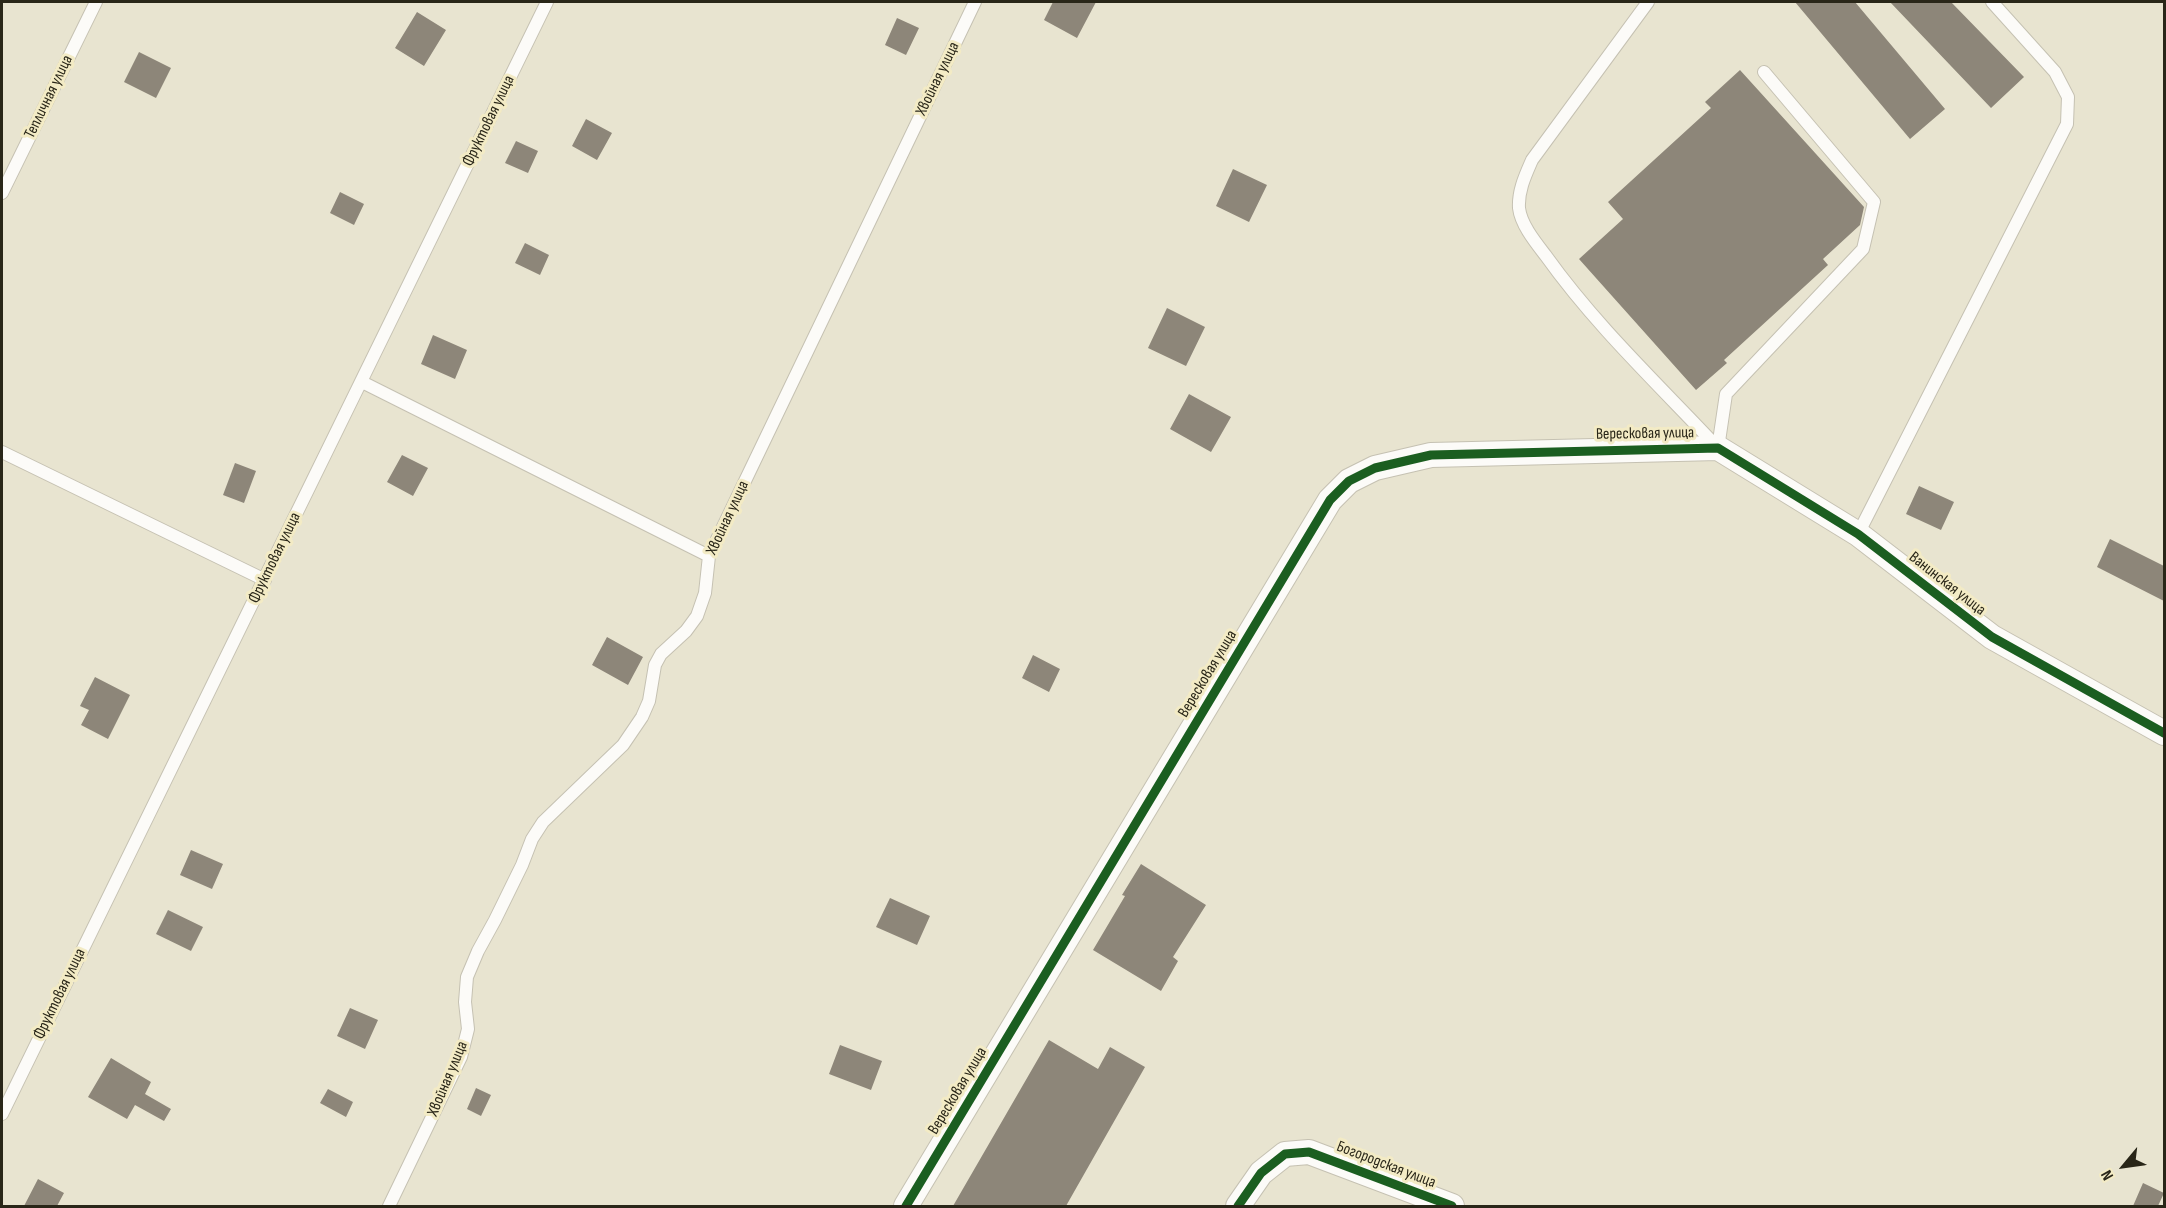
<!DOCTYPE html>
<html>
<head>
<meta charset="utf-8">
<style>
  body { margin:0 }
  #map { position:relative; width:2166px; height:1208px; overflow:hidden; background:#e8e4d0; font-family:"Sofia Sans Condensed",sans-serif }
  canvas { display:block }
  .frame { position:absolute; inset:0; border:3px solid #292618; pointer-events:none }
  .north { position:absolute; left:2094px; top:1136px; width:60px; height:60px; -webkit-text-stroke:4px #f3ebc5; paint-order:stroke; rotate:241deg; font-size:16px; font-weight:700; line-height:24px; text-align:center; color:#292618 }
  .north::after { content:''; display:block; margin:auto; width:21px; height:27px; background:#292618; clip-path:polygon(50% 0,100% 100%,50% 72%,0 100%) }
</style>
</head>
<body>
<div id="map">
<canvas width="2166" height="1208"></canvas>
<div class="frame"></div>
<div class="north">N</div>
</div>
<script>
const g = document.querySelector('canvas').getContext('2d');
g.lineJoin = 'round';
function fill(path, color) { g.fillStyle = color; g.fill(path, 'evenodd'); }
function trace(path, color, width, dash) { g.strokeStyle = color; g.lineWidth = width; g.lineCap = dash ? 'butt' : 'round'; g.setLineDash(dash || []); g.stroke(path); }
function write(font, color, halo, rows, align = 'center') {
  g.font = font + ' "Sofia Sans Condensed",sans-serif'; g.lineWidth = 6; g.setLineDash([]); g.textBaseline = 'middle'; g.strokeStyle = halo; g.fillStyle = color; for (const [text, x, y, turn = 0] of rows) {
    g.save(); g.translate(x, y); g.rotate((+turn || 0) * Math.PI / 180); g.textAlign = isNaN(turn) ? turn : align; if (halo) g.strokeText(text, 0, 0); g.fillText(text, 0, 0); g.restore();
  }
}
const building = new Path2D(`
  M 1053,2 L 1096,2 L 1077,38 L 1044,20 Z
  M 1795,2 L 1855,2 L 1945,109 L 1910,139 Z
  M 1890,2 L 1951,2 L 2024,77 L 1991,108 Z
  M 417,12 L 446,30 L 424,66 L 395,48 Z
  M 897,18 L 919,28 L 906,55 L 885,45 Z
  M 139,52 L 171,68 L 156,98 L 124,82 Z
  M 1740,70 L 1864,207 L 1860,225 L 1823,259 L 1828,265 L 1724,360 L 1727,363 L 1696,390 L 1579,259 L 1623,219 L 1608,202 L 1711,108 L 1705,102 Z
  M 586,119 L 612,133 L 597,160 L 572,146 Z
  M 516,141 L 538,151 L 528,173 L 505,163 Z
  M 1233,169 L 1267,185 L 1249,222 L 1216,206 Z
  M 340,192 L 364,204 L 354,225 L 330,213 Z
  M 525,243 L 549,255 L 540,275 L 515,263 Z
  M 1167,308 L 1205,327 L 1186,366 L 1148,348 Z
  M 433,335 L 467,350 L 455,379 L 421,364 Z
  M 1189,394 L 1231,417 L 1211,452 L 1170,429 Z
  M 402,455 L 428,468 L 413,496 L 387,482 Z
  M 235,463 L 256,471 L 244,503 L 223,495 Z
  M 1919,486 L 1954,502 L 1941,530 L 1906,514 Z
  M 2110,539 L 2164,566 L 2164,601 L 2097,567 Z
  M 607,637 L 643,657 L 628,685 L 592,665 Z
  M 1033,655 L 1060,669 L 1049,692 L 1022,678 Z
  M 95,677 L 130,695 L 108,739 L 81,725 L 89,710 L 80,706 Z
  M 191,850 L 223,864 L 212,889 L 180,875 Z
  M 1141,864 L 1206,905 L 1173,957 L 1178,961 L 1161,991 L 1093,950 L 1125,896 L 1122,895 Z
  M 890,898 L 930,916 L 917,945 L 876,927 Z
  M 168,910 L 203,927 L 191,951 L 156,934 Z
  M 350,1008 L 378,1020 L 365,1049 L 337,1036 Z
  M 1049,1040 L 1098,1069 L 1110,1047 L 1145,1067 L 1066,1206 L 953,1206 Z
  M 840,1045 L 882,1061 L 871,1090 L 829,1074 Z
  M 111,1058 L 151,1082 L 145,1094 L 171,1109 L 164,1121 L 135,1105 L 127,1119 L 88,1097 Z
  M 476,1088 L 491,1095 L 481,1116 L 467,1109 Z
  M 328,1089 L 353,1102 L 346,1117 L 320,1103 Z
  M 38,1179 L 64,1193 L 57,1206 L 24,1206 Z
  M 2143,1183 L 2164,1193 L 2158,1206 L 2133,1206 Z`);
const service = new Path2D(`
  M 1648,2 L 1532,160 C 1525,176 1518,191 1519,208 C 1521,225 1536,243 1546,256 C 1596,326 1659,385 1718,448
  M 2,193 L 96,2
  M 362,382 L 709,556
  M 1718,448 L 1726,394 L 1863,249 L 1874,202 L 1764,72
  M 2,452 L 265,580
  M 1858,534 L 2067,124 L 2068,97 L 2055,72 L 1992,2
  M 2,1114 L 547,2
  M 389,1206 L 461,1057 L 468,1029 L 465,1002 L 467,977 L 478,951 L 495,920 L 522,865 L 532,839 L 543,822 L 623,745 L 642,717 L 649,701 L 655,665 L 661,654 L 686,631 L 697,616 L 705,593 L 709,556 L 975,2`);
const minor = new Path2D(`
  M 906,1206 L 1330,500 L 1349,481 L 1375,468 L 1431,455 L 1718,448 L 1858,534 L 1992,637 L 2164,733
  M 1238,1206 L 1261,1173 L 1285,1154 L 1309,1152 L 1452,1206`);
const cycleway = new Path2D(`
  M 906,1206 L 1330,500 L 1349,481 L 1375,468 L 1431,455 L 1718,448 L 1858,534 L 1992,637 L 2164,733
  M 1238,1206 L 1261,1173 L 1285,1154 L 1309,1152 L 1452,1206`);
const streetNames = [
  ["Хвойная улица",938,79,-64],
  ["Тепличная улица",49,97,-64],
  ["Фруктовая улица",489,121,-64],
  ["Вересковая улица",1645,434,-1],
  ["Хвойная улица",728,518,-65],
  ["Фруктовая улица",275,558,-64],
  ["Ванинская улица",1947,584,38],
  ["Вересковая улица",1208,674,-59],
  ["Фруктовая улица",60,994,-64],
  ["Хвойная улица",448,1079,-67],
  ["Вересковая улица",958,1091,-59],
  ["Богородская улица",1386,1165,21]
];
fill(building, '#8d8679');
trace(service, '#c5c1b2', 14);
trace(minor, '#c5c1b2', 26);
trace(service, '#fcfbf8', 12);
trace(minor, '#fcfbf8', 24);
trace(cycleway, '#1b5e20', 9);
write('16px', '#292618', '#f3ebc5', streetNames);
</script>
</body>
</html>
